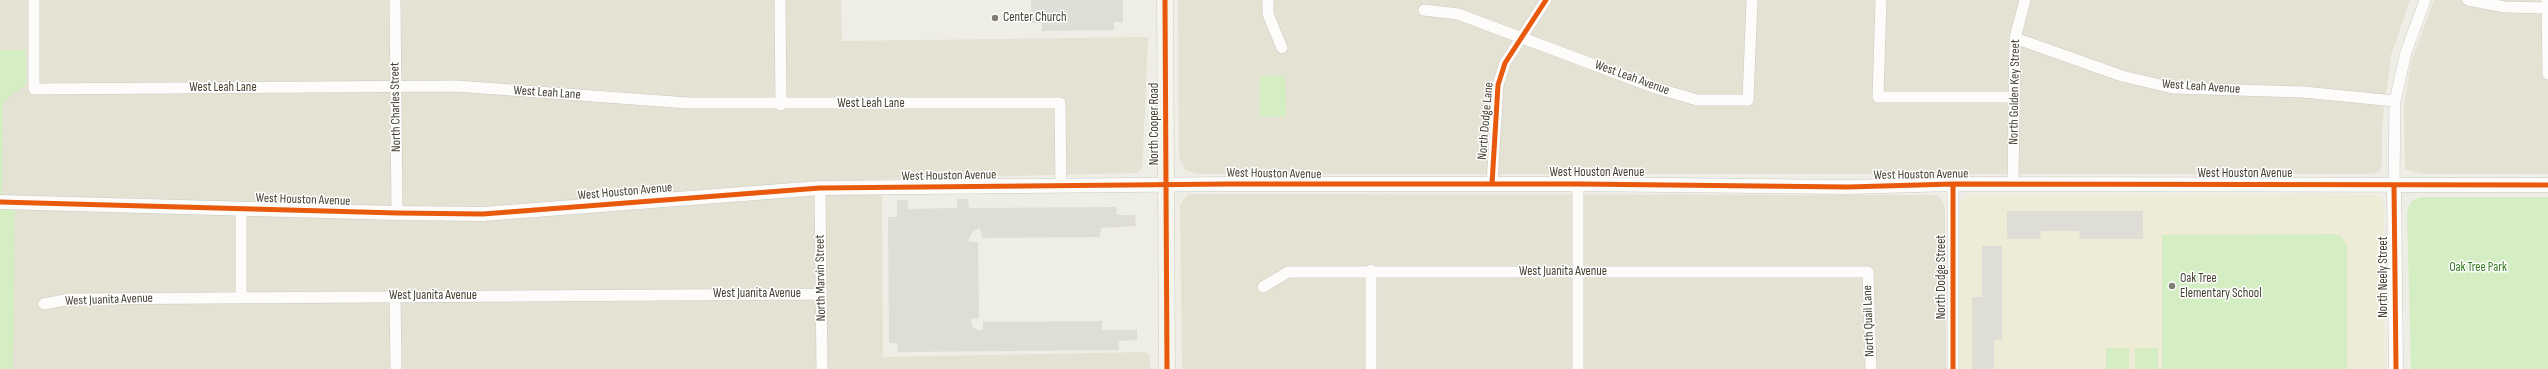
<!DOCTYPE html>
<html>
<head>
<meta charset="utf-8">
<style>
  body { margin:0 }
  canvas { display:block; background:#efeee6 }
</style>
</head>
<body>
<canvas width="2548" height="369"></canvas>
<script>
const g = document.querySelector('canvas').getContext('2d');
g.lineJoin = 'round';
function fill(path, color) { g.fillStyle = color; g.fill(path, 'evenodd'); }
function trace(path, color, width, dash) { g.strokeStyle = color; g.lineWidth = width; g.lineCap = dash ? 'butt' : 'round'; g.setLineDash(dash || []); g.stroke(path); }
function write(font, color, halo, rows, align = 'center') {
  g.font = font + ' "Sofia Sans Condensed",sans-serif'; g.lineWidth = 3; g.setLineDash([]); g.textBaseline = 'middle'; g.strokeStyle = halo; g.fillStyle = color; for (const [text, x, y, turn = 0] of rows) {
    g.save(); g.translate(x, y); g.rotate((+turn || 0) * Math.PI / 180); g.textAlign = isNaN(turn) ? turn : align; if (halo) g.strokeText(text, 0, 0); g.fillText(text, 0, 0); g.restore();
  }
}
const residential = new Path2D(`
  M 0,0 L 841,0 L 842,41 L 1148,37 L 1143,155 L 1142,169 L 1137,173 L 882,179 L 882,196 L 883,357 L 1145,352 L 1150,356 L 1150,369 L 0,369 Z
  M 1178,0 L 2410,0 L 2391,55 L 2382,126 L 2382,164 L 2380,170 L 2373,174 L 1197,174 L 1185,170 L 1179,157 Z
  M 2434,0 L 2548,0 L 2548,174 L 2422,174 L 2405,169 L 2404,106 L 2411,62 Z
  M 1189,194 L 1937,195 L 1944,203 L 1945,209 L 1946,369 L 1182,369 L 1180,207 L 1182,201 Z`);
const education = new Path2D(`
  M 1969,195 L 2372,195 L 2380,197 L 2383,203 L 2385,369 L 1959,369 L 1960,202 Z`);
const green = new Path2D(`
  M 0,50 L 26,50 L 26,84 L 3,102 L 2,208 L 15,208 L 13,369 L 0,369 Z
  M 1260,76 L 1285,76 L 1286,117 L 1260,117 Z
  M 2423,197 L 2548,197 L 2548,369 L 2411,369 L 2407,212 C 2410,202 2412,199 2423,197 Z
  M 2334,234 L 2341,236 L 2347,246 L 2347,369 L 2162,369 L 2162,235 Z
  M 2106,348 L 2129,348 L 2129,369 L 2106,369 Z
  M 2135,348 L 2158,348 L 2158,369 L 2135,369 Z`);
const parking = new Path2D(`
  M 1031,0 L 1123,0 L 1123,22 L 1114,22 L 1114,30 L 1042,31 L 1042,23 L 1032,23 Z
  M 957,199 L 968,199 L 969,208 L 1116,207 L 1117,215 L 1135,215 L 1136,226 L 1101,228 L 1100,237 L 982,238 L 980,228 L 973,231 L 968,240 L 970,242 L 978,242 L 979,318 L 970,319 L 973,327 L 977,330 L 983,330 L 983,322 L 1102,321 L 1102,330 L 1137,330 L 1137,340 L 1119,341 L 1119,350 L 898,352 L 897,343 L 889,343 L 888,217 L 897,217 L 897,200 L 908,200 L 908,209 L 957,208 Z
  M 2007,211 L 2143,211 L 2143,239 L 2080,239 L 2079,231 L 2041,231 L 2040,239 L 2007,239 Z
  M 1982,246 L 2002,246 L 2002,340 L 1994,340 L 1994,369 L 1972,369 L 1972,297 L 1982,297 Z`);
const minor = new Path2D(`
  M 34,0 L 34,89 L 456,86 L 688,103 L 1060,103 L 1061,185
  M 395,0 L 397,213
  M 780,0 L 781,105
  M 1268,0 L 1268,14 L 1282,48
  M 1881,0 L 1878,97 L 2014,97
  M 2468,0 L 2505,7 L 2547,8
  M 2547,0 L 2548,74
  M 1424,10 L 1458,14 L 1656,88 L 1697,100 L 1748,100 L 1752,0
  M 2015,38 L 2122,76 L 2173,88 L 2303,92 L 2395,101
  M 1492,184 L 1498,85 L 1505,63 L 1546,0
  M 2013,184 L 2015,38 L 2025,0
  M 2394,185 L 2395,101 L 2406,52 L 2425,0
  M 820,188 L 822,369
  M 1371,270 L 1371,369
  M 1263,287 L 1288,272 L 1868,272 L 1871,369
  M 395,296 L 396,369
  M 241,298 L 241,209
  M 44,304 L 70,299 L 821,294
  M 1578,369 L 1578,184
  M 1953,369 L 1953,184`);
const tertiary = new Path2D(`
  M 2394,185 L 2396,369
  M 0,202 L 397,213 L 483,214 L 820,188 L 1230,184 L 1578,184 L 1848,187 L 1953,184 L 2548,185`);
const secondary = new Path2D(`
  M 1165,0 L 1167,369`);
const cycleway = new Path2D(`
  M 1165,0 L 1167,369
  M 1492,184 L 1498,85 L 1505,63 L 1546,0
  M 2394,185 L 2396,369
  M 0,202 L 397,213 L 483,214 L 820,188 L 1230,184 L 1578,184 L 1848,187 L 1953,184 L 2548,185
  M 1953,369 L 1953,184`);
const markers = [
  [995,18,4,"#807e71"],
  [2172,286,4,"#807e71"]
];
const poiNames = [
  ["Center Church",1003,18],
  ["Oak Tree",2180,279],
  ["Elementary School",2180,294]
];
const streetNames = [
  ["West Leah Avenue",1632,78,20],
  ["West Leah Avenue",2201,87,4],
  ["West Leah Lane",223,88],
  ["North Golden Key Street",2015,92,-89],
  ["West Leah Lane",547,93,4],
  ["West Leah Lane",871,104],
  ["North Charles Street",396,107,-91],
  ["North Dodge Lane",1486,121,-85],
  ["North Cooper Road",1155,124,-90],
  ["West Houston Avenue",1597,173],
  ["West Houston Avenue",1274,174,1],
  ["West Houston Avenue",2245,174],
  ["West Houston Avenue",1921,175,-1],
  ["West Houston Avenue",949,176,-1],
  ["West Houston Avenue",625,192,-5],
  ["West Houston Avenue",303,200,2],
  ["West Juanita Avenue",1563,272],
  ["North Dodge Street",1942,277,-90],
  ["North Neely Street",2384,277,-90],
  ["North Marvin Street",821,278,-91],
  ["West Juanita Avenue",757,294],
  ["West Juanita Avenue",433,296],
  ["West Juanita Avenue",109,300,-2],
  ["North Quail Lane",1869,321,-92]
];
const parkNames = [
  ["Oak Tree Park",2478,268]
];
fill(residential, '#e4e2d3');
fill(education, '#eeecd7');
fill(green, '#d5edc3');
fill(parking, '#deddd6');
trace(minor, '#cbcac2', 12);
trace(tertiary, '#cbcac2', 15);
trace(secondary, '#cfcebc', 17);
trace(minor, '#fdfcfb', 11);
trace(tertiary, '#fdfcfb', 14);
trace(secondary, '#f6f5ed', 16);
trace(cycleway, '#e8590c', 5);
for (const [x, y, r, color] of markers) { const dot = new Path2D(); dot.arc(x, y, r, 0, 2 * Math.PI); g.fillStyle = color; g.fill(dot); trace(dot, '#fff', 1.5); }
write('13px', '#454132', '#fff', poiNames, 'left');
write('13px', '#454132', '#fff', streetNames);
write('13px', '#327c20', '#fff', parkNames);
</script>
</body>
</html>
